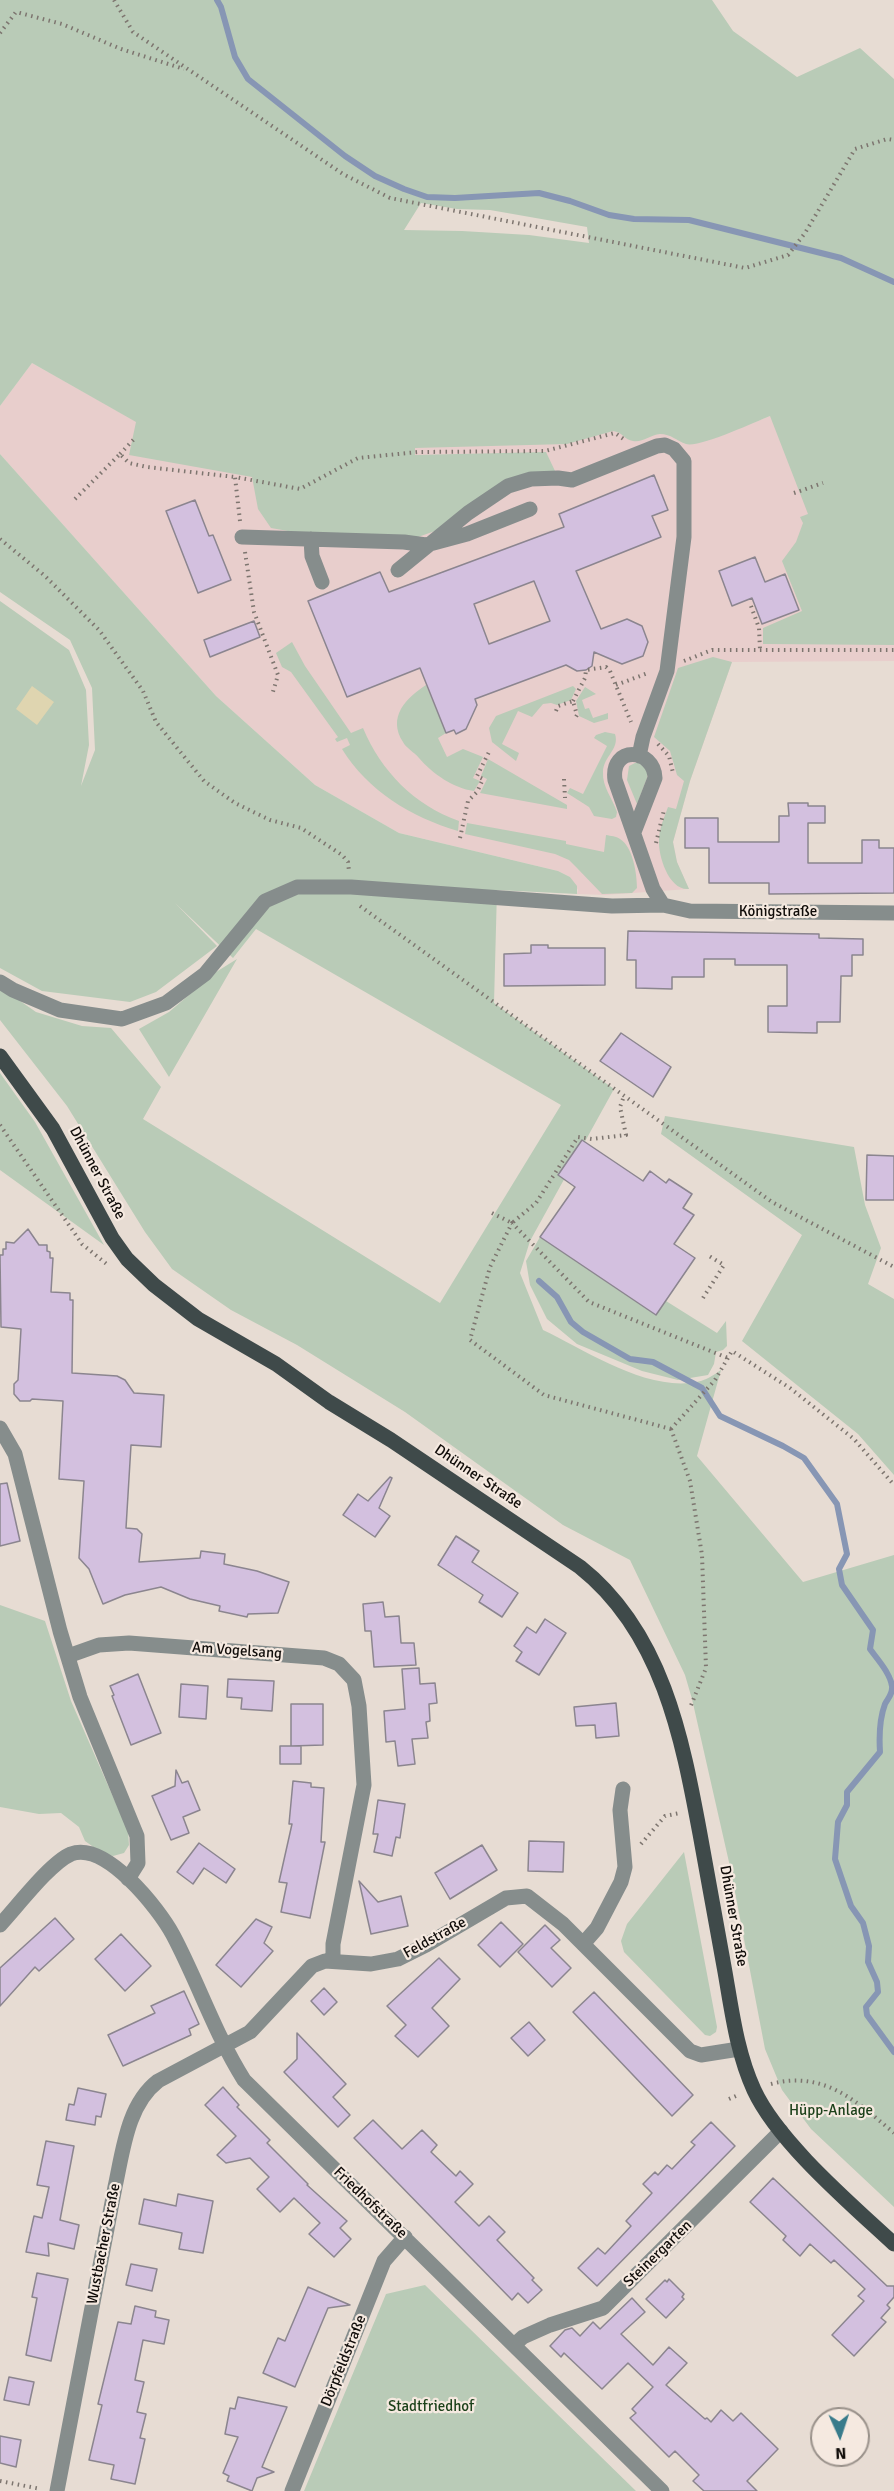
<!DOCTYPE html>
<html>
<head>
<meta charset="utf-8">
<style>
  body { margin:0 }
  #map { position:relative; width:894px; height:2491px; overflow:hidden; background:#e7dcd3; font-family:Signika,sans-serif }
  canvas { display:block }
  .north { position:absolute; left:810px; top:2407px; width:60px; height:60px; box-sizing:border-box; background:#f5e9e0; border:2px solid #99918a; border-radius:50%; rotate:177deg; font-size:16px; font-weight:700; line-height:24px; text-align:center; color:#100c09 }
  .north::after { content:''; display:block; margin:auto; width:21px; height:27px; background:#387b8b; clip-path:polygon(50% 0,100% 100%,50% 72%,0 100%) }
</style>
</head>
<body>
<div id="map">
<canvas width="894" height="2491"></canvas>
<div class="north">N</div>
</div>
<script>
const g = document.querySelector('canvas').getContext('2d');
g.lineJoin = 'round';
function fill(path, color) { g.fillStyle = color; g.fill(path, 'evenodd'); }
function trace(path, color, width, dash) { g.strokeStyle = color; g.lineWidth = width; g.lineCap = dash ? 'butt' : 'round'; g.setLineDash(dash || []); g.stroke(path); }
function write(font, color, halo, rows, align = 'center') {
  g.font = font + ' Signika,sans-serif'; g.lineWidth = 4.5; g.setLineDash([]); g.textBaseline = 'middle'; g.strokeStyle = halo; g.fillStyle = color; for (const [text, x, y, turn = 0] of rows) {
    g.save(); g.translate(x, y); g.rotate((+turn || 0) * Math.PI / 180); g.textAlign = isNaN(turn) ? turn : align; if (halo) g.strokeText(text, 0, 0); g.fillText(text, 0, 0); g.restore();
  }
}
const medical = new Path2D(`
  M 32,363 L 137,422 L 750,424 L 770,416 L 894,398 L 894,661 L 732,662 L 690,781 L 673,842 L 677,862 L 689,889 L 605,895 L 577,894 L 578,890 L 570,877 L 558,871 L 399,833 L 315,785 L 216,696 L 0,454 L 0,406 Z`);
const green = new Path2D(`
  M 0,0 L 712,0 L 733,31 L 797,77 L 860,48 L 894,79 L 894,645 L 763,644 L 763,628 L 802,611 L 782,561 L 796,542 L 803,523 L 800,517 L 808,514 L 770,416 C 755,422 699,448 686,444 C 677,441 671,434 660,434 C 650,435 642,443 633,441 C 625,440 622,432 613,431 L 567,444 L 415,448 L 415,455 L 546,452 L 555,471 L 532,473 L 435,531 L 418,537 L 305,534 L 271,528 L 258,509 L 252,477 L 129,455 L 136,422 L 32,363 L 0,406 ZM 421,203 L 457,209 L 490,210 L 587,227 L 589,243 L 529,235 L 462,231 L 404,230 Z
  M 0,454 L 216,696 L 315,785 L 399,833 L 558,871 L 570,877 L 577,886 L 577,894 L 497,890 L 494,1003 L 614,1089 L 530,1241 L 520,1273 L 543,1330 C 587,1351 650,1394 701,1381 C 708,1379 715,1374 721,1370 L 697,1456 L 803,1582 L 894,1555 L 894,2207 L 811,2129 L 782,2090 L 765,2049 L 731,1871 L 692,1699 L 685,1675 L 630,1560 L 563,1525 L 405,1412 L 297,1345 L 231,1310 L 172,1269 L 145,1232 L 67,1106 L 0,1020 L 0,987 L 36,1012 L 82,1026 L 111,1028 L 161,1087 L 143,1119 L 440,1303 L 561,1105 L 256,929 L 233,958 L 175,903 L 217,946 L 156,992 L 130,1002 L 42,991 L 0,968 L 0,601 L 69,650 L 86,690 L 89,745 L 81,786 L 95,750 L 92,688 L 70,640 L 0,592 Z
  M 292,642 L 305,666 L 351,733 L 363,728 C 381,771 414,805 459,821 L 458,831 C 411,817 368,791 342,749 L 350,745 L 347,738 L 337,742 L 335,739 L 338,737 L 291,672 L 282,667 L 276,653 Z
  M 713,657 L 732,662 L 690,781 L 673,842 L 677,862 L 689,889 C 669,891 658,856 659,840 C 659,829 664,818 668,807 L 676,809 L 684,781 L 677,775 L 670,751 L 654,737 L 678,668 Z
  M 426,685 L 446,733 L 438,738 L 447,757 L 463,749 L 483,757 L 473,778 L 480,781 L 474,791 C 453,788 433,774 419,758 C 414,752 406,748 403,742 C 387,717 406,698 426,685 Z
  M 573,686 L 576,689 L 571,700 L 557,705 L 551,703 L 543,704 L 532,717 L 518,711 L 502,744 L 519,753 L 516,761 L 492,742 L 489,728 L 496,716 Z
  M 585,687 L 596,694 L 582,700 L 585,709 L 589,708 L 593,718 L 608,713 L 608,719 L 594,723 L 579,716 L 576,701 Z
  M 605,732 L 615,734 C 620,749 603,757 603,772 C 602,787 613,799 617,812 L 616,817 L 612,819 L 594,816 L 589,807 L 567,793 L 570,788 L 583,794 L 607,746 L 594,738 L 596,735 Z
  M 488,759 L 567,805 L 567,809 L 480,793 L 487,779 L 481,776 Z
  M 635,763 L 639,763 L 647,769 L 647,778 L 637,804 L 627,780 L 629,766 Z
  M 467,823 L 566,841 L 566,844 L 604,852 L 606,835 C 611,836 616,836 620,839 C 633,847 637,874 637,888 L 632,893 L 602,894 L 577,868 L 569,860 L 555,854 L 465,834 Z
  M 237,959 L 169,1077 L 139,1029 L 169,1012 L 216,972 Z
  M 0,1073 L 35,1122 L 104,1245 L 0,1170 Z
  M 665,1116 L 854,1147 L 865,1205 L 881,1248 L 868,1284 L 894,1299 L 894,1475 L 858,1434 L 742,1341 L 802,1235 L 661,1134 Z
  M 540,1237 L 656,1315 L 666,1301 L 717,1333 L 726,1321 L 727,1346 L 723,1350 L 716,1352 L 714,1364 L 708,1375 L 678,1380 L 642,1371 L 577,1344 L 547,1319 L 530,1285 L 526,1261 Z
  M 0,1605 L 45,1621 L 71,1701 L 128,1831 L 129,1845 L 124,1853 L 113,1856 L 99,1851 L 85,1841 L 79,1827 L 61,1813 L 39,1814 L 0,1807 Z
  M 684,1852 L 717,2027 L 716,2032 L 710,2036 L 705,2035 L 624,1952 L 621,1941 L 627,1924 Z
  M 425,2285 L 636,2491 L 304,2491 L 386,2294 Z`);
const sand = new Path2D(`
  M 32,686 L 54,702 L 37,725 L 16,709 Z`);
const stream = new Path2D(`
  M 217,0 L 221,7 L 235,57 L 248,79 L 345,156 L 375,176 L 404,189 L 427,197 L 455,198 L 539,193 L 570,201 L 609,215 L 634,219 L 689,220 L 841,258 L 894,282
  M 539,1281 L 557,1297 L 571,1322 L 583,1332 L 630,1359 L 653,1362 L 702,1388 L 720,1416 L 783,1446 L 804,1458 L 837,1504 L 847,1554 L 839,1569 L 842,1585 L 873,1630 L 870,1649 C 878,1660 890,1673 892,1686 C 893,1694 888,1698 885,1704 C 879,1720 879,1736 880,1752 L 847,1792 L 847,1805 L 838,1822 L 835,1859 L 851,1906 L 863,1923 L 869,1946 L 868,1962 L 877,1982 L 878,1992 L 866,2007 L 867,2015 L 894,2052`);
const building = new Path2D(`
  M 654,475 L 668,510 L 652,516 L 661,537 L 576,571 L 601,629 L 627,619 L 642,626 L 648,642 L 643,656 L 622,664 L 594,652 L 592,666 L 586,670 L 577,671 L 566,665 L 475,699 L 477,705 L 466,729 L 456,734 L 454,730 L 446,733 L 420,668 L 347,697 L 308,601 L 380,572 L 389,592 L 564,527 L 559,514 ZM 534,581 L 550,621 L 489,644 L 474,604 Z
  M 195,500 L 209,536 L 213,535 L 231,580 L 198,593 L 166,511 Z
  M 755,557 L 765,582 L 785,574 L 799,610 L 762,624 L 752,598 L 732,606 L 719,571 Z
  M 254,621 L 260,637 L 210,657 L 204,640 Z
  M 788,803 L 808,803 L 808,806 L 825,806 L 825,823 L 808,823 L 808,863 L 862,863 L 862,840 L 879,840 L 879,848 L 894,848 L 894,893 L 769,894 L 769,883 L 709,883 L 709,848 L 685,848 L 685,818 L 718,818 L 718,842 L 779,842 L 779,816 L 789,816 Z
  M 628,931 L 819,934 L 819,938 L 863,939 L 863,955 L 852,955 L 852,976 L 841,976 L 840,1022 L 817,1022 L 817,1033 L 768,1032 L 768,1006 L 787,1006 L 787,965 L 735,965 L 735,959 L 704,959 L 704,977 L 672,977 L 672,989 L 636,988 L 636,960 L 627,960 Z
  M 531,945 L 548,945 L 548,948 L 605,948 L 605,985 L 504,986 L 504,954 L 531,953 Z
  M 621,1033 L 671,1067 L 653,1097 L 600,1061 Z
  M 582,1140 L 643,1181 L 650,1171 L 666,1183 L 669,1179 L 692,1194 L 683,1208 L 694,1215 L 674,1244 L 695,1258 L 656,1315 L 540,1237 L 575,1187 L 558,1175 Z
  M 867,1155 L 894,1156 L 894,1200 L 866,1200 Z
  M 28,1229 L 39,1245 L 47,1245 L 47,1251 L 50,1252 L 50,1258 L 53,1258 L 51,1292 L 70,1293 L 70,1300 L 73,1300 L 72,1373 L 117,1376 L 125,1380 L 134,1393 L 164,1395 L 161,1447 L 131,1445 L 126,1528 L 137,1529 L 142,1534 L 139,1562 L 200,1558 L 201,1551 L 225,1554 L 224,1564 L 257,1571 L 289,1582 L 278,1613 L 248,1614 L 247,1617 L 219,1611 L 220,1606 L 190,1599 L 161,1587 L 125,1595 L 103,1604 L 89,1569 L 79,1558 L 84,1481 L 59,1479 L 63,1401 L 32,1399 L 30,1401 L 20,1401 L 14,1394 L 14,1384 L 18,1380 L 21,1329 L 1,1327 L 0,1255 L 3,1255 L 3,1249 L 6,1249 L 6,1242 L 14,1243 Z
  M 390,1477 L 392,1478 L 379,1508 L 390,1516 L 375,1537 L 343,1515 L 358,1494 L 368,1501 Z
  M 7,1483 L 20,1541 L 0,1546 L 0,1484 Z
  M 456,1536 L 479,1551 L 472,1562 L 518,1593 L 502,1617 L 479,1602 L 483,1595 L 438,1565 Z
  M 383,1602 L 385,1617 L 399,1616 L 401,1643 L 414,1643 L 416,1665 L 374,1667 L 371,1631 L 365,1631 L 363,1604 Z
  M 545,1619 L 566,1633 L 539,1675 L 516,1661 L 522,1652 L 514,1646 L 527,1627 L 536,1633 Z
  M 419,1668 L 420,1684 L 435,1683 L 437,1703 L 429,1704 L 430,1721 L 426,1722 L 428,1738 L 412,1739 L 415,1764 L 398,1766 L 395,1741 L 386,1742 L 384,1711 L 405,1709 L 402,1669 Z
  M 138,1674 L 161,1733 L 131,1745 L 112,1696 L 114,1695 L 110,1686 Z
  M 228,1679 L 274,1681 L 272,1711 L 241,1709 L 242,1698 L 227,1697 Z
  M 181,1684 L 208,1686 L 206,1719 L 179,1717 Z
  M 616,1703 L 619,1736 L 596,1738 L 595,1725 L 576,1726 L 574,1707 Z
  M 291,1704 L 323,1704 L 323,1745 L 291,1746 Z
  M 280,1746 L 301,1746 L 301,1764 L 280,1764 Z
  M 176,1770 L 182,1783 L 188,1781 L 200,1810 L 183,1817 L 189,1833 L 171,1840 L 152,1796 L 175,1786 Z
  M 293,1781 L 311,1783 L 311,1787 L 324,1788 L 321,1842 L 325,1842 L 310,1918 L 281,1912 L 287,1883 L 279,1882 L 292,1824 L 289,1824 Z
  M 378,1800 L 405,1804 L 400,1838 L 396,1837 L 392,1856 L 374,1852 L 378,1834 L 373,1834 Z
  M 529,1841 L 564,1842 L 563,1872 L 528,1871 Z
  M 199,1843 L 235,1869 L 226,1883 L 204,1868 L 193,1884 L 177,1872 Z
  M 482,1845 L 497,1870 L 450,1899 L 435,1873 Z
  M 359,1881 L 378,1902 L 401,1896 L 408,1926 L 371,1934 Z
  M 55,1918 L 74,1939 L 39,1971 L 35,1967 L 0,2006 L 0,1968 Z
  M 256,1919 L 272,1927 L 264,1943 L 273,1951 L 241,1987 L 216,1965 Z
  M 501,1922 L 523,1944 L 500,1967 L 478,1945 Z
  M 545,1925 L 560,1940 L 551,1948 L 571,1968 L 552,1987 L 518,1952 Z
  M 121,1934 L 151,1966 L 125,1991 L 95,1959 Z
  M 439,1958 L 460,1979 L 432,2008 L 449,2026 L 418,2057 L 395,2036 L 406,2025 L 387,2006 Z
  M 324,1988 L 337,2002 L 324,2015 L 311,2001 Z
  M 184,1991 L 199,2024 L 189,2029 L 191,2035 L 123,2066 L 108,2035 L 155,2013 L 151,2006 Z
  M 594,1992 L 693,2095 L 672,2116 L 573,2012 Z
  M 529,2022 L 545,2040 L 528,2056 L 511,2038 Z
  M 297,2033 L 346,2084 L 333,2097 L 350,2115 L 338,2127 L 284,2072 L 297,2059 Z
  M 223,2087 L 239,2105 L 237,2107 L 270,2140 L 267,2143 L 308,2184 L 307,2185 L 347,2221 L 340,2228 L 351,2239 L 334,2257 L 309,2234 L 320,2223 L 294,2198 L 280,2212 L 257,2189 L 269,2177 L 250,2158 L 226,2163 L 217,2155 L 236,2136 L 205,2105 Z
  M 78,2088 L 106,2094 L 101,2117 L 96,2116 L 95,2125 L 66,2120 L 69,2104 L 74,2105 Z
  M 373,2120 L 402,2149 L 422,2130 L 437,2145 L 431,2152 L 456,2176 L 460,2171 L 473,2184 L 455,2202 L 479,2226 L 489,2216 L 505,2232 L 497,2240 L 534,2278 L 532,2280 L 542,2290 L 528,2303 L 518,2293 L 512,2300 L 354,2138 Z
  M 711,2122 L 735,2146 L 597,2286 L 578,2268 L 598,2248 L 605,2254 L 631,2226 L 626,2221 L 652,2193 L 643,2184 L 655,2172 L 658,2175 L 667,2165 L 672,2169 L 695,2145 L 691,2142 Z
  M 46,2141 L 74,2146 L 60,2220 L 79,2225 L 74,2249 L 48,2243 L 49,2256 L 26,2252 L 34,2216 L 42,2218 L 49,2187 L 37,2185 Z
  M 773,2178 L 887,2286 L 894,2286 L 894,2297 L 887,2305 L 890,2308 L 881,2318 L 886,2322 L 854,2356 L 832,2335 L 864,2301 L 858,2296 L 865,2289 L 834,2260 L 831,2263 L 810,2244 L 800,2256 L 783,2240 L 786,2236 L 750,2202 Z
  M 178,2194 L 213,2201 L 203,2253 L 179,2249 L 182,2233 L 139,2224 L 144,2199 L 176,2206 Z
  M 131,2264 L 157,2269 L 152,2291 L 126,2285 Z
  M 37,2273 L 68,2279 L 51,2361 L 26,2355 L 37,2298 L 32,2297 Z
  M 669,2279 L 684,2294 L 682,2297 L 684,2299 L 666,2318 L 646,2299 L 665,2280 L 667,2282 Z
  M 308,2287 L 350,2305 L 328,2308 L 295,2387 L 263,2373 L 278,2338 L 285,2341 Z
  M 632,2298 L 645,2312 L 621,2334 L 653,2365 L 669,2347 L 687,2363 L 666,2385 L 705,2419 L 707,2418 L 711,2422 L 721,2410 L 733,2421 L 741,2413 L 778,2449 L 747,2481 L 757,2491 L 704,2491 L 693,2481 L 699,2475 L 675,2451 L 669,2457 L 630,2418 L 636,2413 L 632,2409 L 653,2387 L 628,2363 L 602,2389 L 564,2353 L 561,2357 L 550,2346 L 565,2330 L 572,2328 L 580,2336 L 593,2322 L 600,2329 Z
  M 135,2306 L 156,2311 L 155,2317 L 169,2320 L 164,2344 L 143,2340 L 135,2380 L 144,2382 L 137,2412 L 146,2414 L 140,2438 L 145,2439 L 135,2484 L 111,2479 L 114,2465 L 89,2460 L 102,2405 L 98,2404 L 118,2322 L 131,2324 Z
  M 9,2377 L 34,2382 L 29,2405 L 4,2400 Z
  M 238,2397 L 287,2407 L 262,2467 L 274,2472 L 257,2478 L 252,2491 L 227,2481 L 229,2476 L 223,2473 L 238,2437 L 225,2434 L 230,2408 L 235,2409 Z
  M 0,2436 L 21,2440 L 16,2467 L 0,2463 Z`);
const path = new Path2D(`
  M 114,0 L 133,32 L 343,174 L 390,198 L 745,268 L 788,255 L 805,233 L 855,149 L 887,139 L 894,140
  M 0,33 L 16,12 L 62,24 L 121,49 L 184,69
  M 120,454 L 135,438
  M 794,493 L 823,483
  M 75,499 L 120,454 L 129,463 L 147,467 L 235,477
  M 240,521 L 235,477 L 300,489 L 358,458 L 418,452 L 545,451 L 615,433 L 625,440
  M 0,539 L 45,576 L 99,630 L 143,691 L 156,722 L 204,781 L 235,803 L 270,820 L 301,828 L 342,855 L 348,862 L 349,871
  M 245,552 L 254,612 L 278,675 L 272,695
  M 751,606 L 759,628 L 760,650
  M 684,661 L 712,650 L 894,650
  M 616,685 L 648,673
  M 573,701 L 585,678 L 586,670 L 606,667 L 610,671 L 631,722
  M 556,711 L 558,706 L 573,701 L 577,715 L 574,720
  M 658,744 L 669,756 L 673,773
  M 564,779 L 565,798
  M 460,838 L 468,801 L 477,792 L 483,779 L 477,776 L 489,752
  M 656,843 L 664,810
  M 360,906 L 772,1202 L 894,1267
  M 0,1125 L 82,1244 L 109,1266
  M 492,1213 L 512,1223 L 536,1203 L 578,1137 L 592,1139 L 626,1135 L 620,1107 L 624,1096
  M 703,1298 L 724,1265 L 709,1256
  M 671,1429 L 544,1395 L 470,1340 L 490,1267 L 512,1223 L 589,1302 L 728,1358
  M 671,1429 L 715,1380 L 732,1351 L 790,1388 L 854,1439 L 894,1485
  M 671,1429 L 690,1481 L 702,1555 L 706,1668 L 690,1708
  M 641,1844 L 665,1816 L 680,1813
  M 771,2084 C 824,2070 856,2101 894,2133
  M 729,2099 L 738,2095
  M 0,2481 L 41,2489`);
const minor = new Path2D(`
  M 242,537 L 404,542 L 426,545 L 467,534 L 530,509
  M 311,539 L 312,556 L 322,582
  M 398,570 L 468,513 L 508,486 L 531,479 L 558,478 L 572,480 L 657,446 L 665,445 L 674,449 L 684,461 L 684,537 L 667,671 L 643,737 L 639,756
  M 634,832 L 655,778 C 654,748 610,745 615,780 L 653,889 L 663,905 L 690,911 L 894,913
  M 0,982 L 13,990 L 60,1010 L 122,1019 L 166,1003 L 205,974 L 265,901 L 297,887 L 351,887 L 612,906 L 663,905
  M 0,1428 L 15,1454 L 60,1631 L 80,1697 L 137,1836 L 138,1863 L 128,1879
  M 68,1656 L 99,1645 L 129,1643 L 324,1658 L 339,1664 L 354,1680 L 359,1706 L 364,1785 L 333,1944 L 333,1961
  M 0,1925 C 17,1907 50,1863 71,1854 C 106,1841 159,1909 173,1935 C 198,1982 215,2034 244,2080 L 662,2491
  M 583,1944 L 597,1928 L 621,1882 L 625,1867 L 620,1810 L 623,1789
  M 514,2345 L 523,2337 L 550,2325 L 603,2308 L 781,2131
  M 57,2491 L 115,2187 C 123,2151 127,2105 158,2081 L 250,2032 L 312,1966 L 325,1961 L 371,1964 L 398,1959 L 426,1945 L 506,1898 L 527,1896 L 563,1924 L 690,2051 L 701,2055 L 739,2049
  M 292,2491 L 384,2261 L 405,2237`);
const major = new Path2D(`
  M 0,1056 L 53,1129 L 112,1238 L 127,1259 L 154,1285 L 198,1319 L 276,1364 L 329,1402 L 391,1440 L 580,1567 C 662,1632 682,1737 700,1834 C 708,1880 717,1926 725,1972 C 732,2012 737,2053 754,2090 C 778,2142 851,2204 894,2244`);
const streetNames = [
  ["Königstraße",778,912],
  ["Dhünner Straße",97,1173,62],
  ["Dhünner Straße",478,1477,34],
  ["Am Vogelsang",237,1651,4],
  ["Dhünner Straße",733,1916,80],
  ["Feldstraße",435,1938,-29],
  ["Friedhofstraße",370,2203,44],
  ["Wustbacher Straße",104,2244,-79],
  ["Steinergarten",658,2254,-44],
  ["Dörpfeldstraße",344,2361,-68]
];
const parkNames = [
  ["Hüpp-Anlage",831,2111],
  ["Stadtfriedhof",431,2407]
];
fill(medical, '#e8cecc');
fill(green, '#b9cbb7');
fill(sand, '#dfd5b0');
trace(stream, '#8796b4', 6);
fill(building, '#d3c0df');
trace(building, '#8b858f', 1.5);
trace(path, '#7d756f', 4, [1.5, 4.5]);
trace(minor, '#868d8c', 15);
trace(major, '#3f4a4a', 15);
write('15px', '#100c09', '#f5e9e0', streetNames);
write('15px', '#1c411a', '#f5e9e0', parkNames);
</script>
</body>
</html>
